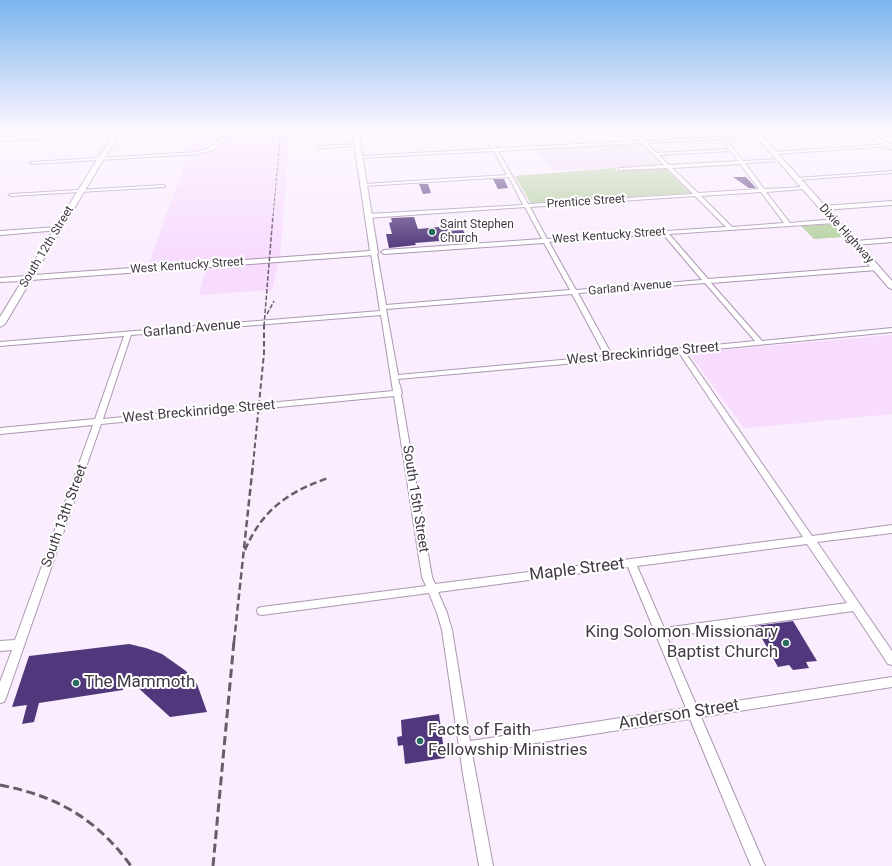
<!DOCTYPE html>
<html>
<head>
<meta charset="utf-8">
<style>
  body { margin:0 }
  canvas { display:block; background:#faedfe }
</style>
</head>
<body>
<canvas width="892" height="866"></canvas>
<script>
const g = document.querySelector('canvas').getContext('2d');
g.lineJoin = 'round';
function fill(path, color) { g.fillStyle = color; g.fill(path, 'evenodd'); }
function trace(path, color, width, dash) { g.strokeStyle = color; g.lineWidth = width; g.lineCap = dash ? 'butt' : 'round'; g.setLineDash(dash || []); g.stroke(path); }
function write(font, color, halo, rows, align = 'center') {
  g.font = font + ' Roboto,sans-serif'; g.lineWidth = 4; g.setLineDash([]); g.textBaseline = 'middle'; g.strokeStyle = halo; g.fillStyle = color; for (const [text, x, y, turn = 0] of rows) {
    g.save(); g.translate(x, y); g.rotate((+turn || 0) * Math.PI / 180); g.textAlign = isNaN(turn) ? turn : align; if (halo) g.strokeText(text, 0, 0); g.fillText(text, 0, 0); g.restore();
  }
}
const built = new Path2D(`
  M 211,129 L 290,129 L 280,257 L 272,290 L 199,295 L 207,263 L 148,266 L 197,130 Z
  M 892,335 L 892,414 L 771,426 L 744,428 L 689,353 Z`);
const education = new Path2D(`
  M 641,144 L 662,165 L 554,171 L 536,150 Z`);
const green = new Path2D(`
  M 614,168 L 618,171 L 665,168 L 690,193 L 532,203 L 530,202 L 515,176 Z
  M 833,224 L 844,237 L 814,239 L 801,226 Z`);
const building = new Path2D(`
  M 733,177 L 746,177 L 756,188 L 749,188 Z
  M 493,179 L 504,179 L 508,188 L 498,189 Z
  M 419,184 L 428,184 L 431,193 L 423,194 Z
  M 414,217 L 418,229 L 448,226 L 449,231 L 463,230 L 466,236 L 463,237 L 464,239 L 415,243 L 416,245 L 389,248 L 386,234 L 392,234 L 389,223 L 392,222 L 391,218 Z
  M 793,621 L 817,661 L 806,662 L 809,668 L 793,670 L 789,665 L 778,667 L 755,626 Z
  M 129,644 L 146,648 L 162,654 L 186,671 L 197,684 L 207,712 L 170,717 L 134,684 L 124,686 L 123,690 L 39,703 L 34,722 L 22,724 L 27,705 L 12,707 L 29,656 Z
  M 439,714 L 445,758 L 405,764 L 403,745 L 398,746 L 397,737 L 402,736 L 401,720 Z`);
const street = new Path2D(`
  M 22,129 L 26,129 L 18,139 L 16,139 L 15,138 Z
  M 433,129 L 461,129 L 459,130 L 356,135 L 354,134 L 356,133 Z
  M 481,129 L 485,129 L 496,148 L 640,141 L 628,129 L 632,129 L 644,141 L 760,135 L 761,136 L 759,137 L 726,139 L 743,161 L 782,159 L 782,160 L 780,161 L 745,163 L 764,189 L 806,187 L 806,188 L 804,189 L 766,192 L 790,223 L 835,219 L 838,221 L 835,223 L 669,234 L 708,279 L 877,266 L 880,268 L 877,270 L 711,283 L 762,341 L 892,328 L 892,332 L 685,352 L 812,536 L 892,525 L 892,533 L 817,542 L 892,651 L 892,665 L 888,664 L 853,611 L 667,637 L 697,707 L 892,677 L 892,687 L 701,717 L 765,866 L 751,866 L 690,719 L 472,753 L 493,866 L 479,866 L 463,774 L 442,630 L 437,613 L 429,593 L 262,615 L 258,614 L 257,611 L 258,608 L 262,607 L 426,586 L 422,577 L 394,396 L 101,424 L 6,698 L 4,702 L 0,703 L 0,682 L 12,650 L 0,651 L 0,641 L 15,640 L 93,425 L 0,434 L 0,428 L 95,419 L 124,336 L 0,346 L 0,342 L 380,311 L 371,253 L 374,251 L 377,253 L 386,305 L 570,290 L 544,243 L 384,254 L 381,252 L 384,250 L 542,239 L 525,207 L 368,218 L 365,216 L 368,214 L 523,205 L 509,177 L 364,186 L 362,185 L 364,184 L 507,175 L 494,151 L 359,158 L 357,157 L 359,156 L 492,149 ZM 722,139 L 729,149 L 656,153 L 647,143 ZM 642,143 L 664,165 L 621,168 L 619,168 L 619,170 L 667,168 L 693,194 L 528,204 L 498,151 ZM 731,151 L 738,161 L 669,165 L 659,155 ZM 740,164 L 759,189 L 698,193 L 672,168 ZM 761,192 L 784,223 L 732,227 L 701,196 ZM 695,196 L 726,227 L 547,239 L 530,207 ZM 663,234 L 702,280 L 576,290 L 549,242 ZM 705,283 L 755,341 L 612,355 L 578,293 ZM 572,294 L 605,356 L 398,375 L 386,309 ZM 381,315 L 393,391 L 103,419 L 131,335 ZM 679,353 L 803,537 L 435,584 L 432,577 L 401,394 L 402,393 L 398,379 L 610,360 ZM 807,544 L 847,603 L 664,628 L 637,566 ZM 628,567 L 686,708 L 470,741 L 452,630 L 447,613 L 438,592 Z
  M 767,129 L 790,129 L 788,130 L 755,132 L 753,131 Z
  M 226,136 L 229,137 L 213,150 L 197,154 L 32,164 L 30,163 L 32,162 L 197,152 L 209,148 Z
  M 359,144 L 359,145 L 357,146 L 321,148 L 319,147 L 321,146 Z
  M 892,144 L 892,146 L 774,154 L 772,153 L 774,152 Z
  M 892,171 L 892,173 L 797,180 L 795,179 L 797,178 Z
  M 163,185 L 165,186 L 165,187 L 11,196 L 9,195 L 11,194 Z
  M 892,201 L 892,205 L 823,210 L 820,208 L 823,206 Z
  M 58,227 L 61,229 L 60,230 L 0,235 L 0,231 Z
  M 892,238 L 892,242 L 855,245 L 852,243 L 855,241 Z`);
const secondary = new Path2D(`
  M 116,129 L 122,129 L 121,130 L 181,129 L 178,131 L 119,134 L 34,275 L 370,251 L 352,129 L 358,129 L 378,253 L 374,255 L 31,280 L 5,324 L 0,327 L 0,317 L 22,281 L 0,282 L 0,278 L 25,276 L 113,134 L 0,141 L 0,137 L 115,131 Z
  M 750,129 L 756,129 L 878,265 L 892,281 L 892,289 L 889,288 Z`);
const primary = new Path2D(`
  M 857,129 L 864,129 L 892,145 L 892,150 Z`);
const railFar4 = new Path2D(`
  M 273,216 L 281,129`);
const railFar3 = new Path2D(`
  M 267,314 L 274,301
  M 264,326 L 273,215`);
const railFar2 = new Path2D(`
  M 253,465 L 264,353 L 264,325`);
const railFar1 = new Path2D(`
  M 245,550 C 262,510 288,492 328,478
  M 234,642 L 253,464`);
const rail = new Path2D(`
  M 0,785 C 57,796 97,819 131,866
  M 213,866 L 234,641`);
const markers = [
  [432,232,4,"#276c5e"],
  [786,643,4,"#276c5e"],
  [76,683,4,"#276c5e"],
  [420,741,4,"#276c5e"]
];
const farStreetnames = [
  ["Prentice Street",586,202,-4],
  ["Dixie Highway",846,234,48],
  ["West Kentucky Street",609,236,-4],
  ["South 12th Street",47,247,-59],
  ["West Kentucky Street",187,266,-4],
  ["Garland Avenue",630,288,-5]
];
const farPoinames = [
  ["Saint Stephen",440,225],
  ["Church",440,239]
];
const streetNames = [
  ["Garland Avenue",192,329,-5],
  ["West Breckinridge Street",643,354,-5],
  ["West Breckinridge Street",199,412,-5],
  ["South 15th Street",415,499,81],
  ["South 13th Street",65,516,-70]
];
const nearStreetnames = [
  ["Maple Street",577,570,-7],
  ["Anderson Street",679,715,-9]
];
const nearPoinames = [
  ["King Solomon Missionary",778,633,"right"],
  ["Baptist Church",778,653,"right"],
  ["The Mammoth",84,683],
  ["Facts of Faith",428,731],
  ["Fellowship Ministries",428,751]
];
fill(built, '#f7dcfe');
fill(education, '#ecdbed');
fill(green, '#b6d1a2');
fill(building, '#51377b');
trace(street, '#ac97b2', 2);
trace(secondary, '#ac97b2', 2);
trace(primary, '#ac97b2', 2);
fill(street, '#fff');
fill(secondary, '#fff');
fill(primary, '#fff');
trace(railFar4, '#675d69', 1, [3.5, 1.5]);
trace(railFar3, '#675d69', 1.5, [4.5, 2]);
trace(railFar2, '#675d69', 2, [5.5, 3]);
trace(railFar1, '#675d69', 2.5, [7, 3.5]);
trace(rail, '#675d69', 3, [9, 4.5]);
const sky = g.createLinearGradient(0, 0, 0, 250);
sky.addColorStop(0, '#7bb4ed');
sky.addColorStop(0.52, '#fdf7ff');
sky.addColorStop(1, '#fdf7ff00');
g.fillStyle = sky;
g.fillRect(0, 0, 892, 250);
for (const [x, y, r, color] of markers) { const dot = new Path2D(); dot.arc(x, y, r, 0, 2 * Math.PI); g.fillStyle = color; g.fill(dot); trace(dot, '#fff', 1.5); }
write('12px', '#423944', '#fff', farStreetnames);
write('12px', '#423944', '#fff', farPoinames, 'left');
write('14px', '#423944', '#fff', streetNames);
write('17px', '#423944', '#fff', nearStreetnames);
write('17px', '#423944', '#fff', nearPoinames, 'left');
</script>
</body>
</html>
